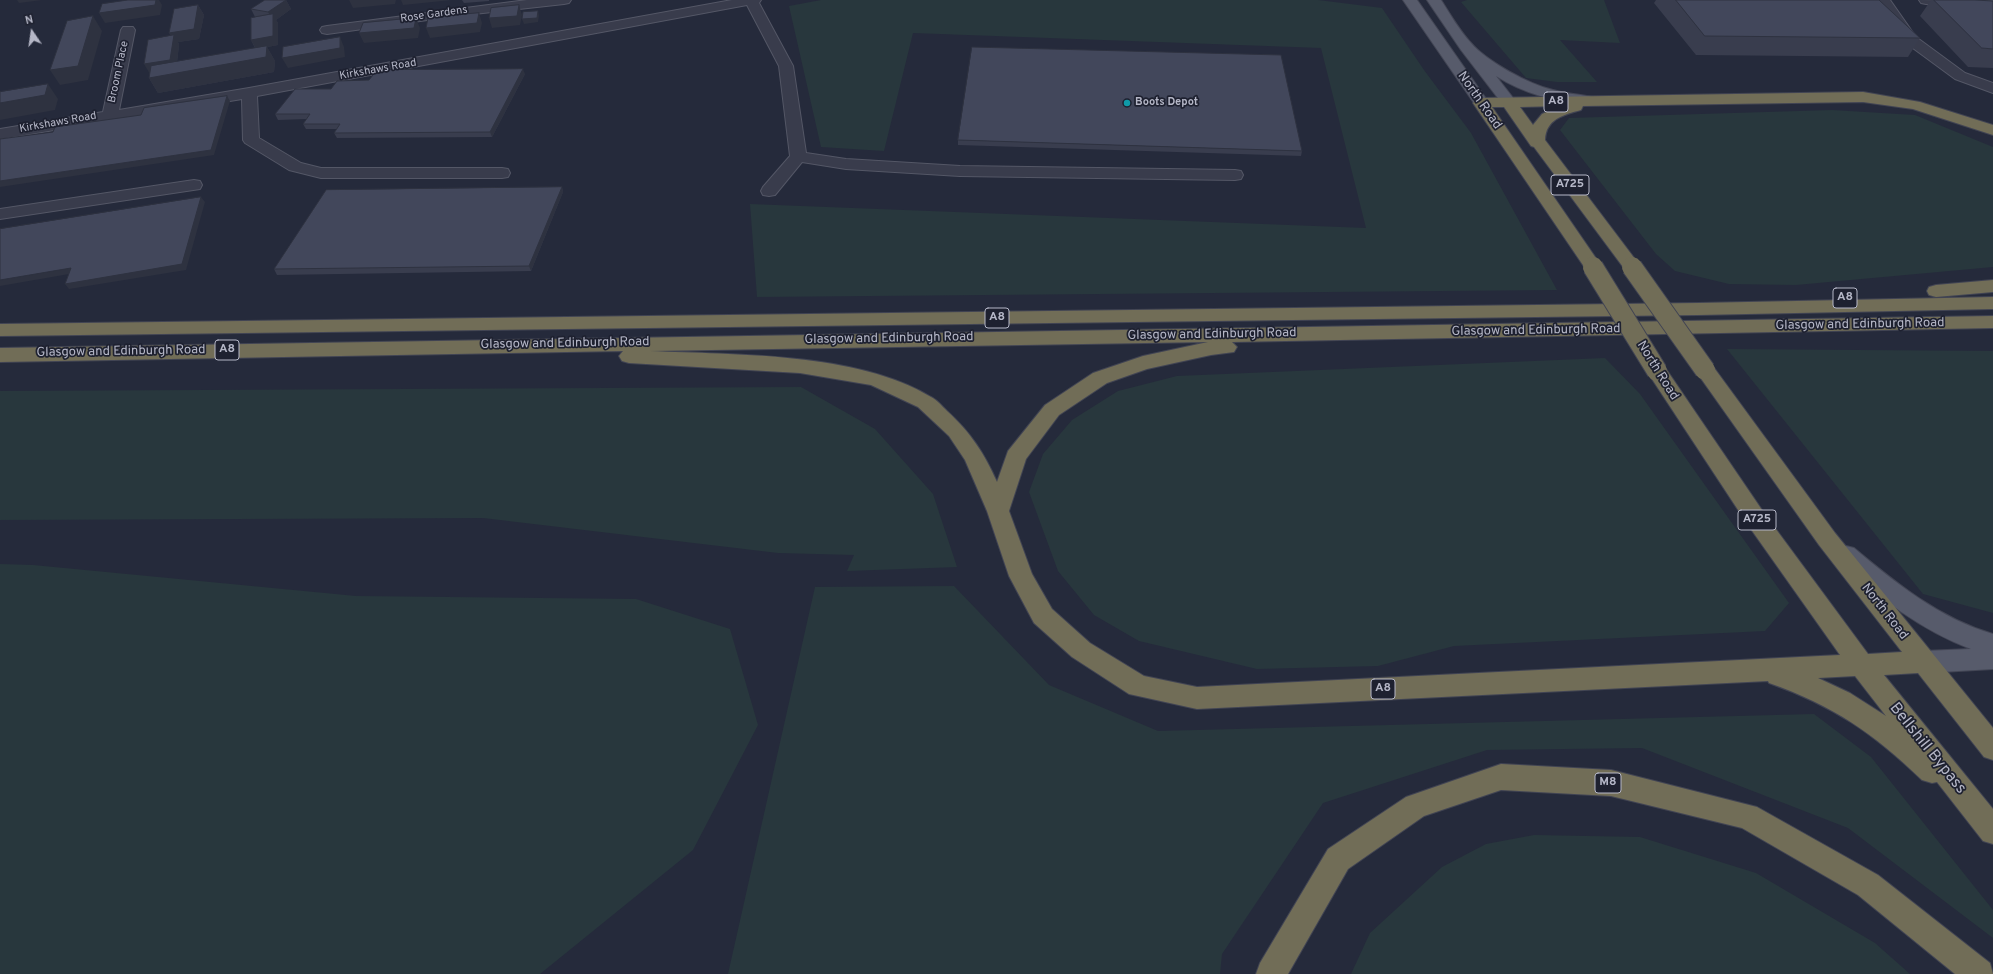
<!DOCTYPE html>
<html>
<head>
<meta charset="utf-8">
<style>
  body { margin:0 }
  #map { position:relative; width:1993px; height:974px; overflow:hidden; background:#252a3b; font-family:Overpass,sans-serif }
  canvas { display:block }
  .north { position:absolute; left:12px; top:12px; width:40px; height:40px; -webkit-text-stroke:3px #1e2130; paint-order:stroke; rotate:347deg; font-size:11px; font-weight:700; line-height:16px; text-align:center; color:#b5b7c7 }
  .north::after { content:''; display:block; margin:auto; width:14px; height:18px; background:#b5b7c7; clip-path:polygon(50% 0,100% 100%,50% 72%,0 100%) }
</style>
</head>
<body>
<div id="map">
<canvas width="1993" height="974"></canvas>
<div class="north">N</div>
</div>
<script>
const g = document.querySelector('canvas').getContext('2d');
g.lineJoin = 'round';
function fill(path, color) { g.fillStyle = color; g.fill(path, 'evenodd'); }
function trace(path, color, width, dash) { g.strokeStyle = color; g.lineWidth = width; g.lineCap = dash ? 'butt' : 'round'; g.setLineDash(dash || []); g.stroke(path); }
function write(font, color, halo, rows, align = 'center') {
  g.font = font + ' Overpass,sans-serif'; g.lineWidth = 3.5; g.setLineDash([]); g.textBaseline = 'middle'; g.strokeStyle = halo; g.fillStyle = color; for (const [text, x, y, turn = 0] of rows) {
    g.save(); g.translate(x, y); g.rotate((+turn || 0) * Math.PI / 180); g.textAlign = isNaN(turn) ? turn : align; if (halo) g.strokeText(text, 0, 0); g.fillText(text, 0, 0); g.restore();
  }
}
const green = new Path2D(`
  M 821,0 L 1318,0 L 1382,8 L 1424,70 L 1471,133 L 1557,290 L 757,297 L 750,204 L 1366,228 L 1321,48 L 913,33 L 884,151 L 821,147 L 789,6 Z
  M 1467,0 L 1604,0 L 1620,43 L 1560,40 L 1597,82 L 1557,82 L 1526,78 L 1461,2 Z
  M 1832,110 L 1915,115 L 1993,147 L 1993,267 L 1796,285 L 1729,284 L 1675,271 L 1656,254 L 1560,130 L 1569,118 Z
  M 1727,349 L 1993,351 L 1993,613 L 1923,594 Z
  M 1605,358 L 1640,394 L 1789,603 L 1765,631 L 1454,646 L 1378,666 L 1257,669 L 1139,641 L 1094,615 L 1058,571 L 1029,492 L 1043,454 L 1072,420 L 1118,391 L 1177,376 Z
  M 801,387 L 875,429 L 933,494 L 957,567 L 847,571 L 854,555 L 778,553 L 483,518 L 0,520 L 0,391 Z
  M 0,564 L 33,565 L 356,596 L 636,599 L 730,629 L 758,725 L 693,850 L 540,974 L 0,974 Z
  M 954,586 L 1049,685 L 1158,731 L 1814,714 L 1871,757 L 1993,910 L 1993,938 L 1848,828 L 1642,748 L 1487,750 L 1323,803 L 1222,954 L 1220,974 L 728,974 L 815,587 Z
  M 1534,835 L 1640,837 L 1756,873 L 1875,943 L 1910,974 L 1351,974 L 1370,933 L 1442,867 L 1486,844 Z`);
const minor = new Path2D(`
  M 527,0 L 571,0 L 569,3 L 564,4 L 456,16 L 327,34 L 322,33 L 320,30 L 322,27 L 327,26 Z
  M 732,0 L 761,0 L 759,3 L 793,66 L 806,153 L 846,159 L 960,166 L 1235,170 L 1241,171 L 1243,175 L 1241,179 L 1235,180 L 960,176 L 846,169 L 802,162 L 775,195 L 769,196 L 763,195 L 761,191 L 763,187 L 790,156 L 779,66 L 747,5 L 257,96 L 259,138 L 301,163 L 321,168 L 502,168 L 508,169 L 510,173 L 508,177 L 502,178 L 321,178 L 289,170 L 245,143 L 243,140 L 242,99 L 0,139 L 0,129 L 103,112 L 121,30 L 123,27 L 133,27 L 135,30 L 119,110 L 249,88 Z
  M 1876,0 L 1890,0 L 1916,37 L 1965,73 L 1993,83 L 1993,93 L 1955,79 L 1906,43 Z
  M 1919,0 L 1993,1 L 1993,9 L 1926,4 L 1921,3 Z
  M 194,180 L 200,181 L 202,185 L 200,189 L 0,219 L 0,209 Z`);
const major = new Path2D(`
  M 1403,0 L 1417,0 L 1489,103 L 1486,106 L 1476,106 Z
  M 1427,0 L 1441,0 C 1450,14 1459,30 1471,43 C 1486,61 1530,85 1553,90 C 1566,94 1579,94 1592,97 L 1595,100 L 1592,103 L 1587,105 C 1554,101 1524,94 1496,76 L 1517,103 L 1514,106 L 1504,106 L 1461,50 Z
  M 1846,546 L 1854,548 C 1897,584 1939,618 1993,634 L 1993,669 L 1924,673 L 1915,670 L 1911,662 L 1915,654 L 1924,651 L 1971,649 C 1920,630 1879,597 1838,562 L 1834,555 L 1838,548 Z`);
const highway = new Path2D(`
  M 1863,92 L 1920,102 L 1993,125 L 1993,135 L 1913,109 L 1863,102 L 1583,106 L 1581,110 C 1563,115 1546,119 1545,140 L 1641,267 L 1638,271 L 1632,273 L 1626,271 L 1534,147 L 1531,146 L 1504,107 L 1492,107 L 1602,267 L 1599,271 L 1593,273 L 1587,271 L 1473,103 L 1476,100 L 1481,98 ZM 1560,106 L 1542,114 L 1533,125 L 1520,107 Z
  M 1993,280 L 1993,292 L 1936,297 L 1929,295 L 1927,291 L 1929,287 L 1936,285 Z
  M 1993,297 L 1993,309 L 1698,315 L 0,336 L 0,324 L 1698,303 Z
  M 1993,316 L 1993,328 L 1232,342 L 1237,347 L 1234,352 L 1211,355 L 1147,369 L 1107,383 L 1059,415 L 1026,459 L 1009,511 L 1032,574 L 1052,609 L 1090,643 L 1144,676 L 1197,687 L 1840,655 L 1748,525 L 1650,376 L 1647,371 L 1650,366 L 1657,364 L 1664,366 L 1764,513 L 1868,654 L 1902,652 L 1819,545 L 1695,370 L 1698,365 L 1705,363 L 1712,365 L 1835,533 L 1993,728 L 1993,760 L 1984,757 L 1918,673 L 1884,675 L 1993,809 L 1993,844 L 1983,841 L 1937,782 L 1932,783 L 1922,780 C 1873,733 1834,706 1769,683 L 1768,681 L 1197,709 L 1129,694 L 1072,657 L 1034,623 L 1009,576 L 987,511 L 965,460 L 949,436 L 918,407 L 871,385 L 800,373 L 629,363 L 622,361 L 619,356 L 623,351 L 0,362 L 0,348 ZM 1208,342 L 1143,356 L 1093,373 L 1045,405 L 1008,451 L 997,482 C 984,453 971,433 947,411 C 942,406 937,400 931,397 C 857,352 735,355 650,351 ZM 1855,676 L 1886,716 L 1850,693 L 1818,678 Z
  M 1501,764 L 1611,770 L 1757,807 L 1878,875 L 1990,963 L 1993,974 L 1955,974 L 1858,895 L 1742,828 L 1611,796 L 1501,790 L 1424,816 L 1348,869 L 1288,974 L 1256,974 L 1260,963 L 1328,849 L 1406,797 Z`);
const highwayBridge = new Path2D(`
  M 1593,267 L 1657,371
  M 1632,267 L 1705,370`);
const wall = new Path2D(`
  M 265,0 L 286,0 L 291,9 L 276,20 L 278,23 L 278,45 L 267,47 L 275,61 L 274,72 L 158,93 L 149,78 L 171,36 L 169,33 L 198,5 L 204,15 L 199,39 L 178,42 L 179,45 L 177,62 L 255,48 L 251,40 L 255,17 L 251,9 Z
  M 462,0 L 489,0 L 489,1 L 464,3 Z
  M 1656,0 L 1879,0 L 1920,38 L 1908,57 L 1696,55 L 1654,3 Z
  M 1931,0 L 1975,0 L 1993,1 L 1993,68 L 1968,67 L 1920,16 Z
  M 525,74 L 492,137 L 337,138 L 334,133 L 337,129 L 306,129 L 303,124 L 307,119 L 278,120 L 275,114 L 331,89 L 369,80 Z
  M 958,140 L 1302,151 L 1301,156 L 958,145 Z
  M 562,187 L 563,192 L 531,271 L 277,275 L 274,269 Z`);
const shadedWall = new Path2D(`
  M 17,0 L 42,0 L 19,3 Z
  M 156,0 L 159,0 L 162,5 L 160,15 L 105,23 L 99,13 Z
  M 286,0 L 291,9 L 276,20 L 278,23 L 278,45 L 267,47 L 275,61 L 274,72 L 158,93 L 149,78 L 256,49 L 251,40 L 273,20 L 268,12 Z
  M 349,0 L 396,0 L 395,4 L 353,8 Z
  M 401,0 L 452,0 L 403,5 Z
  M 198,5 L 204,15 L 199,39 L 178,42 L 179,45 L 176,70 L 150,74 L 144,64 L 173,40 L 169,33 Z
  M 519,5 L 522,15 L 520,25 L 492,28 L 489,18 Z
  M 538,11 L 539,16 L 538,22 L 524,24 L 522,19 Z
  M 479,13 L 482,23 L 480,32 L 430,38 L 426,28 Z
  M 93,16 L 102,31 L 88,80 L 60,85 L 50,70 Z
  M 416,18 L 420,28 L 418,38 L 364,43 L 359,33 Z
  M 340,37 L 344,47 L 345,57 L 288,68 L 282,58 Z
  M 523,69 L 525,74 L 492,137 L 490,132 Z
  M 48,84 L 58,99 L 55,110 L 0,120 L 0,103 Z
  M 227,96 L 230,101 L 214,155 L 0,187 L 0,181 Z
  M 562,187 L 563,192 L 531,271 L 529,266 Z
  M 201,197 L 205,202 L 186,270 L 69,289 L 65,284 Z
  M 71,268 L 75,273 L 0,286 L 0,280 Z`);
const building = new Path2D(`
  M 128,0 L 156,0 L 155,5 L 99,13 L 102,4 Z
  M 265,0 L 286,0 L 268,12 L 251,9 Z
  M 1676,0 L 1879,0 L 1920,38 L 1705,36 Z
  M 1934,0 L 1975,0 L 1993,1 L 1993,49 L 1982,48 Z
  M 198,5 L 194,29 L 169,33 L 174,9 Z
  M 519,5 L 517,16 L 489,18 L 491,8 Z
  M 538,11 L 537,18 L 522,19 L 523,12 Z
  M 479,13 L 477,23 L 426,28 L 428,18 Z
  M 273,14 L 273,36 L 251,40 L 251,18 Z
  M 93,16 L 78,66 L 50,70 L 67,21 Z
  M 416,18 L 414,28 L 359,33 L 363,23 Z
  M 174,35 L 170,60 L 144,64 L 148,40 Z
  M 340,37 L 340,48 L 282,58 L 283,47 Z
  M 267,46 L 266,57 L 149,78 L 151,66 Z
  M 972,47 L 1281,55 L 1302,151 L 958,140 Z
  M 523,69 L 490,132 L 334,133 L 340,124 L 303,124 L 310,114 L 275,114 L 295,89 L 331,89 L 337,81 L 369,80 L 377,70 Z
  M 48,84 L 45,95 L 0,103 L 0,92 Z
  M 227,96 L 211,150 L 0,181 L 0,139 L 53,132 L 55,127 L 141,115 L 144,108 Z
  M 562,187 L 529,266 L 274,269 L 326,190 Z
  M 201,197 L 182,264 L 65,284 L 71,268 L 0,280 L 0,229 Z`);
const markers = [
  [1127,103,4,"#0f9aa8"]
];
const farStreetnames = [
  ["Rose Gardens",434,15,-8],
  ["Kirkshaws Road",378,70,-10],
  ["Broom Place",119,72,-78],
  ["Kirkshaws Road",58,123,-10]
];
const farPoinames = [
  ["Boots Depot",1135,103]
];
const shields = [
  [1556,102,24],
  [1570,185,38],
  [1845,298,24],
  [997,318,24],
  [227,350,24],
  [1757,520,38],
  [1383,689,24],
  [1608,783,26]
];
const shieldNames = [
  ["A8",1556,102],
  ["A725",1570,185],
  ["A8",1845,298],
  ["A8",997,318],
  ["A8",227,350],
  ["A725",1757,520],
  ["A8",1383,689],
  ["M8",1608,783]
];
const streetNames = [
  ["North Road",1479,101,55],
  ["Glasgow and Edinburgh Road",1860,325,-1],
  ["Glasgow and Edinburgh Road",1536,331,-1],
  ["Glasgow and Edinburgh Road",1212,335,-1],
  ["Glasgow and Edinburgh Road",889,339,-1],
  ["Glasgow and Edinburgh Road",565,344,-1],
  ["Glasgow and Edinburgh Road",121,352,-1],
  ["North Road",1657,371,58],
  ["North Road",1884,612,52]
];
const nearStreetnames = [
  ["Bellshill Bypass",1927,749,51]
];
fill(green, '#28373d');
trace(minor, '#545766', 2);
trace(major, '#424554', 2);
trace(highway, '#414453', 2);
fill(minor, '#393c4c');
fill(major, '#575b6b');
fill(highway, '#716d57');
trace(highwayBridge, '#414453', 22, []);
trace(highwayBridge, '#716d57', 20);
fill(wall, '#393d4e');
fill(shadedWall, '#2e3240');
fill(building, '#42475b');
trace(building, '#2e3240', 1);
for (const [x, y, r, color] of markers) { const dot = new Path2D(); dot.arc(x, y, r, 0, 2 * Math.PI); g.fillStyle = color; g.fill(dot); trace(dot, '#1e2130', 1.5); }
write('11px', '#b5b7c7', '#1e2130', farStreetnames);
write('bold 11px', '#b5b7c7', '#1e2130', farPoinames, 'left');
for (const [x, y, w] of shields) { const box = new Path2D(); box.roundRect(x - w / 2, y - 10, w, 20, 3); g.fillStyle = '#1e2130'; g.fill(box); trace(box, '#b5b7c7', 1); }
write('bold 12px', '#b5b7c7', null, shieldNames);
write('13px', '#b5b7c7', '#1e2130', streetNames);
write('16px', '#b5b7c7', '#1e2130', nearStreetnames);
</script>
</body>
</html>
